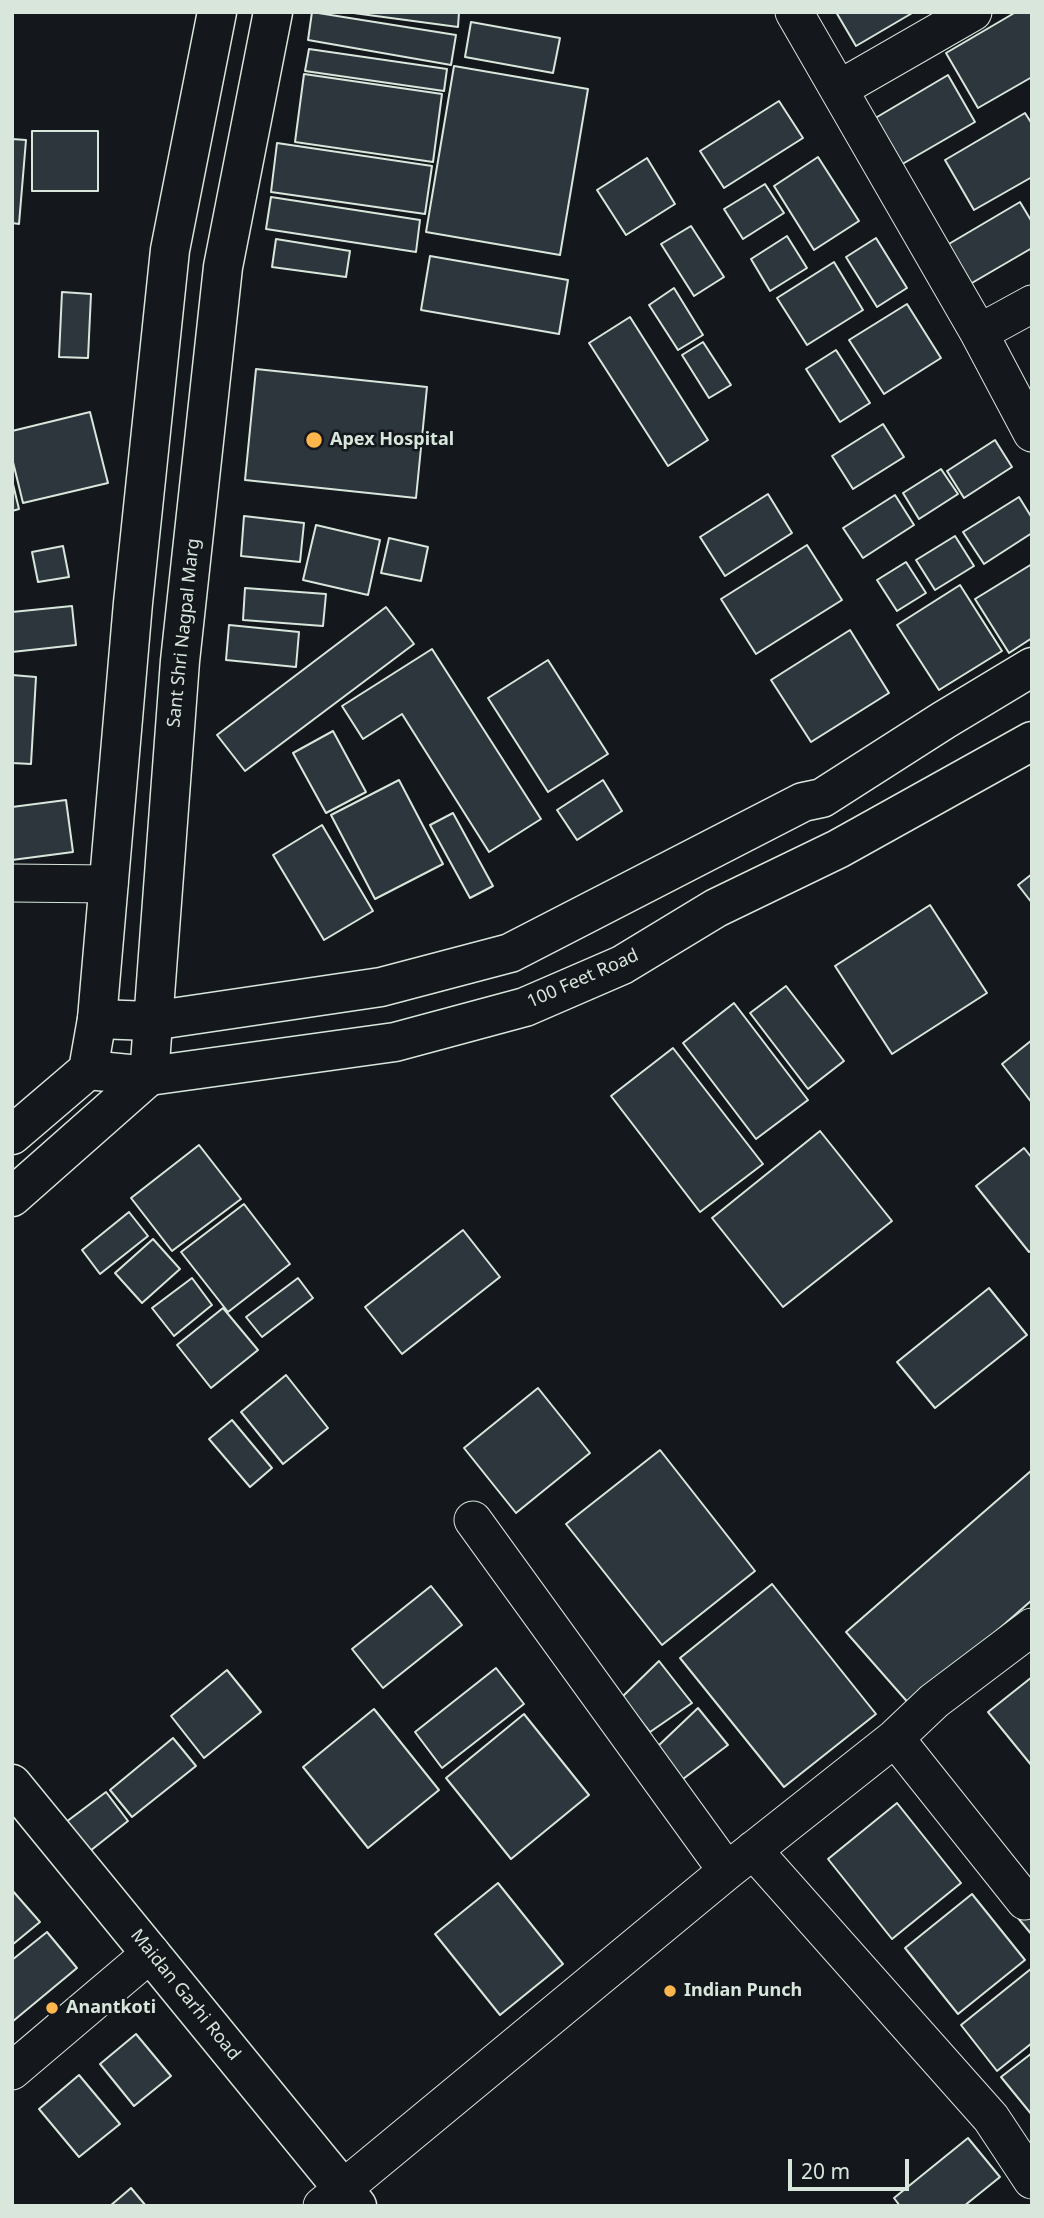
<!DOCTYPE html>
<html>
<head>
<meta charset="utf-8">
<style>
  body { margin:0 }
  #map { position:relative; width:1044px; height:2218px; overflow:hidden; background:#14181c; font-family:"Noto Sans",sans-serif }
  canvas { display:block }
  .frame { position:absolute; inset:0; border:14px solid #d8e6dc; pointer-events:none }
  .scale { position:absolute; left:788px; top:2159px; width:121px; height:32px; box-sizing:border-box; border:4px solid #d8e6dc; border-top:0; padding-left:9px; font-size:21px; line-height:24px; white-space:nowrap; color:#d8e6dc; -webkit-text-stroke:5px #14181c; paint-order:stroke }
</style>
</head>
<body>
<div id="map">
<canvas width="1044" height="2218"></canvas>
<div class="frame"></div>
<div class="scale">20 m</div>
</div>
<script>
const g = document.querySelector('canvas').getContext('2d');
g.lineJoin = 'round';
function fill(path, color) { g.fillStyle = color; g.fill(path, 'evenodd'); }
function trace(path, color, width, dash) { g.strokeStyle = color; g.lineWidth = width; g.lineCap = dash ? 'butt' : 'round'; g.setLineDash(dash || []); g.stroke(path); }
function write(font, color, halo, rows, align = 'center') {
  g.font = font + ' "Noto Sans",sans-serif'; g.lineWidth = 5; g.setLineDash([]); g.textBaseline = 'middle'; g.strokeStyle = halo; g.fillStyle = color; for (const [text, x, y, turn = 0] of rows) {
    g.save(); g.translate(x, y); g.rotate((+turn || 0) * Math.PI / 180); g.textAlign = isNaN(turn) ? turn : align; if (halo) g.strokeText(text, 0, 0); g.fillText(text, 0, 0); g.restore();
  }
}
const building = new Path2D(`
  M 312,12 L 456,35 L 451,65 L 308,40 Z
  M 346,12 L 459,12 L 458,27 Z
  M 836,12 L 914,12 L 856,46 Z
  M 1016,12 L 1032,12 L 1032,77 L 978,108 L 946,53 Z
  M 471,22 L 560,38 L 553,73 L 465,57 Z
  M 309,49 L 447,69 L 444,91 L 305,71 Z
  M 454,66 L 588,89 L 560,255 L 426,232 Z
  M 304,74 L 442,94 L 433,162 L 295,142 Z
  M 948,75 L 975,122 L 899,166 L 872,120 Z
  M 779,101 L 803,138 L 724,188 L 700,151 Z
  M 1025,113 L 1032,124 L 1032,177 L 974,210 L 945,160 Z
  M 32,131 L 98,131 L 98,191 L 32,191 Z
  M 12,139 L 26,140 L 19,224 L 12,223 Z
  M 277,143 L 432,166 L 425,214 L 271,192 Z
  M 818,157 L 859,221 L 814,250 L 774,186 Z
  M 647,158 L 675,204 L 626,235 L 597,190 Z
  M 765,184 L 784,213 L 743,239 L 724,209 Z
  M 271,197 L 420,220 L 416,252 L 266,229 Z
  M 1020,202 L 1032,222 L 1032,248 L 965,287 L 942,248 Z
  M 691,226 L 724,277 L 694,296 L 661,244 Z
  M 787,236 L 807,268 L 770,291 L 751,259 Z
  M 876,238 L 907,288 L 877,307 L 846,257 Z
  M 276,239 L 350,251 L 346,277 L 272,267 Z
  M 430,256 L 568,280 L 559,334 L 421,310 Z
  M 834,262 L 863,310 L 807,345 L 777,298 Z
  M 674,288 L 703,335 L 678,350 L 649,305 Z
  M 62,292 L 91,294 L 88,358 L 59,357 Z
  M 907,304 L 941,358 L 884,394 L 849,340 Z
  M 630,317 L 708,440 L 668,466 L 589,343 Z
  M 703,342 L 731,385 L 709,398 L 682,355 Z
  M 836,350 L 870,403 L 840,422 L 806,369 Z
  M 256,369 L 427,387 L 416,498 L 245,480 Z
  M 90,412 L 108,483 L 23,503 L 12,458 L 12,431 Z
  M 883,424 L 904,457 L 853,489 L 832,456 Z
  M 995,440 L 1012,467 L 964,498 L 947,471 Z
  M 941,469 L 958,494 L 919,519 L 903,493 Z
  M 12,480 L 19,509 L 12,511 Z
  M 768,494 L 792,533 L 725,576 L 700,537 Z
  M 895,495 L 914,525 L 863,558 L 843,528 Z
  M 1019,497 L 1032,518 L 1032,533 L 984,564 L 963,532 Z
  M 244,516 L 304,523 L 300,562 L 241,556 Z
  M 316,525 L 380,540 L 368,595 L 303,580 Z
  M 955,536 L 974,566 L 935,590 L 916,560 Z
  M 389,538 L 428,547 L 421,581 L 381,573 Z
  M 807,545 L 842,600 L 756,654 L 721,599 Z
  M 63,546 L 69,577 L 38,582 L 32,552 Z
  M 906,562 L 926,593 L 897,611 L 877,580 Z
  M 1032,564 L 1032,638 L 1009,653 L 975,599 Z
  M 960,585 L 1002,651 L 939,690 L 897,625 Z
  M 245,588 L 326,594 L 323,626 L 243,620 Z
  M 72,606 L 76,645 L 12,652 L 12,612 Z
  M 386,607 L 414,644 L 245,771 L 217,735 Z
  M 229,625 L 299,632 L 296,667 L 226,660 Z
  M 850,630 L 889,693 L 811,742 L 771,680 Z
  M 432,649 L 541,819 L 489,852 L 402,714 L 363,739 L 342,706 Z
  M 548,660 L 608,754 L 548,792 L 488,698 Z
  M 12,675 L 36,677 L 31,764 L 12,763 Z
  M 333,731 L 366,792 L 326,813 L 293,753 Z
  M 399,780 L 443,864 L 375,899 L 331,815 Z
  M 603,780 L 622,811 L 577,840 L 557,810 Z
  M 66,800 L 73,852 L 12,860 L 12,807 Z
  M 453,813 L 493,886 L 470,898 L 430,825 Z
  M 322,825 L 373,911 L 324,940 L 273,855 Z
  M 1032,874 L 1032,903 L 1018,885 Z
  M 930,905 L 987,993 L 892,1054 L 835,966 Z
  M 786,986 L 844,1061 L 808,1089 L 750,1013 Z
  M 734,1003 L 808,1100 L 756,1139 L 683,1043 Z
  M 1032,1040 L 1032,1103 L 1002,1064 Z
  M 673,1048 L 763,1164 L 700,1212 L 611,1096 Z
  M 820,1131 L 892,1221 L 783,1307 L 712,1218 Z
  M 199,1145 L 241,1199 L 172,1251 L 131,1198 Z
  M 1024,1148 L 1032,1158 L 1032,1250 L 1029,1252 L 976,1186 Z
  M 244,1204 L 290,1264 L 228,1312 L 181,1252 Z
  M 129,1212 L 148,1236 L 100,1274 L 82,1250 Z
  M 463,1230 L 500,1277 L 402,1354 L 365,1307 Z
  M 153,1239 L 180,1269 L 142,1303 L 115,1273 Z
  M 192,1278 L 212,1305 L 174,1336 L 152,1308 Z
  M 298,1278 L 313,1298 L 262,1337 L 246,1317 Z
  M 989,1288 L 1027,1335 L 935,1408 L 897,1362 Z
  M 223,1308 L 258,1350 L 211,1388 L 177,1345 Z
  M 286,1375 L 328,1428 L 283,1464 L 241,1412 Z
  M 538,1388 L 590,1453 L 516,1513 L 464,1448 Z
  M 232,1420 L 272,1468 L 250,1487 L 209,1439 Z
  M 660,1450 L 755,1571 L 662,1645 L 566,1524 Z
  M 1032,1470 L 1032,1600 L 911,1706 L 846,1632 Z
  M 772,1584 L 876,1714 L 784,1787 L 680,1658 Z
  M 431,1586 L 462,1625 L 383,1688 L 352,1649 Z
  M 659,1661 L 692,1703 L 650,1732 L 622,1697 Z
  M 496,1668 L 524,1704 L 442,1768 L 415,1732 Z
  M 227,1670 L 261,1712 L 204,1758 L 171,1716 Z
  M 1032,1677 L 1032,1766 L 988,1712 Z
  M 698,1708 L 728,1745 L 679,1782 L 658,1746 Z
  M 374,1709 L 439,1790 L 368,1848 L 303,1767 Z
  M 524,1714 L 589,1795 L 511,1859 L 446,1778 Z
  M 173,1738 L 196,1766 L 132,1817 L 110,1790 Z
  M 106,1792 L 128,1821 L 90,1851 L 66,1822 Z
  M 897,1803 L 961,1883 L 892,1939 L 828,1859 Z
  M 498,1883 L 563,1964 L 500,2015 L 435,1934 Z
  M 12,1890 L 40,1922 L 12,1945 Z
  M 972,1894 L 1025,1960 L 958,2014 L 905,1948 Z
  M 1032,1907 L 1032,1935 L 1018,1918 Z
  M 47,1932 L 77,1968 L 12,2022 L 12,1960 Z
  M 1032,1968 L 1032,2043 L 997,2071 L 961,2025 Z
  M 136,2034 L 171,2076 L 134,2106 L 100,2064 Z
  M 1032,2053 L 1032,2115 L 1001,2077 Z
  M 79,2075 L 120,2124 L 79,2157 L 39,2109 Z
  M 968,2138 L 1000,2177 L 964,2206 L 900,2206 L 894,2198 Z
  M 131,2188 L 146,2206 L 110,2206 Z`);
const minor = new Path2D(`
  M 794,12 L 979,333 L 1032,433
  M 839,89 L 973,12
  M 979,333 L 1032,304
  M 12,883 L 109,884
  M 473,1520 L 727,1871
  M 895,1738 L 1025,1901
  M 753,1850 L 991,2118 L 1032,2180
  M 12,2071 L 151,1953
  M 322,2206 L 727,1871 L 895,1738 L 934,1701 L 1032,1627`);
const tertiary = new Path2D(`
  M 97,1019 L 151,1021 L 381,987 L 510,953 L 803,802 L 822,798 L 944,720 L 1032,667
  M 88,1070 L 149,1076 L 395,1042 L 525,1007 L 622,965 L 716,908 L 838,849 L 1032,741
  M 12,1784 L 357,2206`);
const secondary = new Path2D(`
  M 12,1135 L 88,1070 L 97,1019 L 133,603 L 170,250 L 217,12
  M 12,1197 L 149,1076 L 180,661 L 223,267 L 273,12`);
const markers = [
  [314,440,9,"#ffb74d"],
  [670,1991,7,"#ffb74d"],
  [52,2008,7,"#ffb74d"]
];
const poiNames = [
  ["Apex Hospital",330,440],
  ["Indian Punch",684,1991],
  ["Anantkoti",66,2008]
];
const streetNames = [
  ["Sant Shri Nagpal Marg",184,633,-84],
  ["100 Feet Road",583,979,-24],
  ["Maidan Garhi Road",185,1995,51]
];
fill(building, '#2c363c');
trace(building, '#d8e6dc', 2);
trace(minor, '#d8e6dc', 39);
trace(tertiary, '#d8e6dc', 41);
trace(secondary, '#d8e6dc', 41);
trace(minor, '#14181c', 37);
trace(tertiary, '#14181c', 38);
trace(secondary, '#14181c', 38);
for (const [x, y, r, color] of markers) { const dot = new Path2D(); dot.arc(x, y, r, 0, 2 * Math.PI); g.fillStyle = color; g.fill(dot); trace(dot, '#14181c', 2.5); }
write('bold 18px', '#d8e6dc', '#14181c', poiNames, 'left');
write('18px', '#d8e6dc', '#14181c', streetNames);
</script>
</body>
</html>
